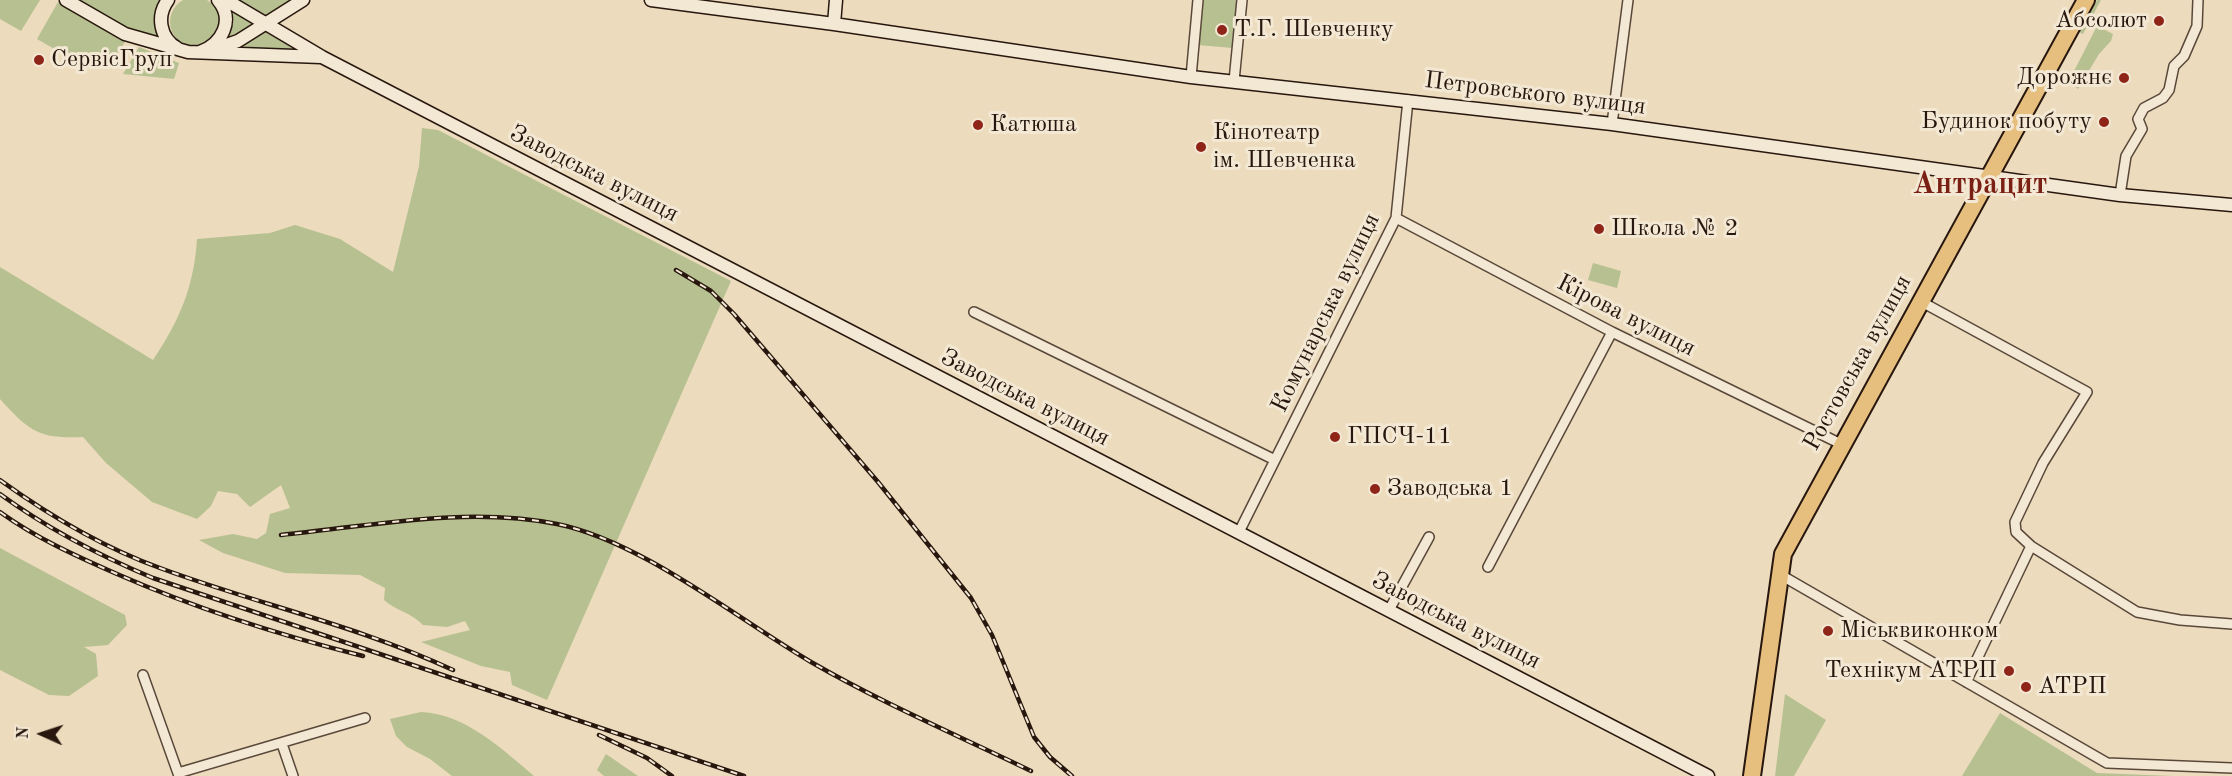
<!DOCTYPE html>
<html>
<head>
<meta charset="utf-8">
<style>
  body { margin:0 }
  #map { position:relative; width:2232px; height:776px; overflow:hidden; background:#ecdbbc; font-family:"Old Standard TT",serif }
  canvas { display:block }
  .north { position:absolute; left:12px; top:704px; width:60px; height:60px; -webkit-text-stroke:4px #f3e8d3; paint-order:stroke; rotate:273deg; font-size:16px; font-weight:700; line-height:24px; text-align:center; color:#28170e }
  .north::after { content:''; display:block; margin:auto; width:21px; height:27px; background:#28170e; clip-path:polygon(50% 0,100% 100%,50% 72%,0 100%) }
</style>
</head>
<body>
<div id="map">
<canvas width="2232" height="776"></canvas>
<div class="north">N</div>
</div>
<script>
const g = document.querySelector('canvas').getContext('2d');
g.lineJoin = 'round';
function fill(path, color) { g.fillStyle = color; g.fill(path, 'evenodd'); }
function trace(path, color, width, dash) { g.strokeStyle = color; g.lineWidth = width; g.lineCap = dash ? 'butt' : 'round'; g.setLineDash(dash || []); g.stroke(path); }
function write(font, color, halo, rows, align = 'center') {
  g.font = font + ' "Old Standard TT",serif'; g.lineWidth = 6; g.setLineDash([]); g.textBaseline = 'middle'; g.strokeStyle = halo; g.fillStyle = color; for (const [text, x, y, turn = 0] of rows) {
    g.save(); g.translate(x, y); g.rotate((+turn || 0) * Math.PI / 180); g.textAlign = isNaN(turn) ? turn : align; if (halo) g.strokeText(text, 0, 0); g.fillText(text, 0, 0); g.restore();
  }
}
const green = new Path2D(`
  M170 22a25 25 0 1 1 50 0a25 25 0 1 1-50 0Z
  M 0,0 L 40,0 L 21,31 L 0,19 Z
  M 80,0 L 164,0 L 163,39 L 130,30 Z
  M 233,0 L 294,0 L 263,18 Z
  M 1203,0 L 1237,0 L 1232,48 L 1198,45 Z
  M 2097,0 L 2101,0 L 2083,34 L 2079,32 Z
  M 58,2 L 126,40 L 111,65 L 79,63 L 37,39 Z
  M 229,7 L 257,24 L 243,34 L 227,40 L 232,23 Z
  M 2097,26 L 2113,34 L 2111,41 L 2099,54 L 2078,89 L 2069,81 Z
  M 264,28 L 306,52 L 228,50 Z
  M 139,47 L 179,63 L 174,79 L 123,74 Z
  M 2062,55 L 2066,57 L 2012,155 L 2008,153 Z
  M 422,128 L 438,130 L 731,281 L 547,700 L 512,685 L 510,672 L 481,666 L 421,642 L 470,630 L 465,621 L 447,627 L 423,625 C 409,611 398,612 384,600 L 385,588 L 360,575 L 285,573 L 223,553 L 199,540 L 233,534 L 257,539 L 266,533 L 270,514 L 290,508 L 281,485 L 250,507 L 237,494 L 218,491 L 211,506 L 197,519 L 152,502 L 106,463 L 83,437 C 38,439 29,431 0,399 L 0,267 L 153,360 C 180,320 194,286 197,239 L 270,233 L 295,225 L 340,239 L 393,272 L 419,166 Z
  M 1593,263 L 1621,271 L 1617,288 L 1588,280 Z
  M 0,548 L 125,615 L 127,625 L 108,645 L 84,647 L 96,654 L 98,676 L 69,696 L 49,695 L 0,670 Z
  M 1785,694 L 1826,720 L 1794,776 L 1775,776 Z
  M 421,712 C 466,714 502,749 534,776 L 452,776 L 430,759 L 407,747 L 396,736 L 390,719 Z
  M 2000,713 L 2097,773 L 2173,776 L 1962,776 Z
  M 606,754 L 638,776 L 604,776 L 597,770 Z`);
const street = new Path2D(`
  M 1191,77 L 1198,0
  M 1234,81 L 1242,0
  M 1612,124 L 1628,0
  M 2120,195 L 2126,156 L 2142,129 L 2138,119 L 2144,108 L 2163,98 L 2169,90 L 2174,66 L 2184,56 L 2197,26 L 2198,0
  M 1396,218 L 1612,332 L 1841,444
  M 1920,301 L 2087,392 L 2043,463 L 2015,522 L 2016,532 L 2031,546 L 2137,612 L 2180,620 L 2232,624
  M 974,312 L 1275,460
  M 1239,532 L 1396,218 L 1408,100
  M 1488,567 L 1612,332
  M 1779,574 L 2107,763 L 2232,768
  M 1389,610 L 1429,537
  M 143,675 L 179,776
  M 1966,682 L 2031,546
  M 282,744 L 293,776
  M 178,773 L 365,718`);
const secondary = new Path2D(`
  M 66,0 L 125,34 L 188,52 L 321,57
  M 168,0 C 156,16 160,38 177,48
  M 226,0 L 322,57 L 1708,776
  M 651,0 L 834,24 L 1191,77 L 1612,124 L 2120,195 L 2232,205
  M 834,24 L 836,0
  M 210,51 L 238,41 L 303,0
  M 200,52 C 222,44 235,20 218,0`);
const highway = new Path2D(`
  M 1752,776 L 1783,554 L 2086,0`);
const rail = new Path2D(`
  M 676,270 L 711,291 L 734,314 L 878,482 L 971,598 L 992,635 L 1034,737 L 1050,757 L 1072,776
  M 0,480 C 50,516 102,547 160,568 C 257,604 359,626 453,670
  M 0,494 C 48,529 98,555 153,578 L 744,776
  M 0,512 C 36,538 76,556 117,574 C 197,609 279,635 363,656
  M 281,535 C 371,526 466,506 557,524 C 641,541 736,618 811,662 C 882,703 957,735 1031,771
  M 599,735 L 647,758 L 672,776`);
const markers = [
  [2159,21,6,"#8f2418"],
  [1222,30,6,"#8f2418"],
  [39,60,6,"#8f2418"],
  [2124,78,6,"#8f2418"],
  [2104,122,6,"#8f2418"],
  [978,125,6,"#8f2418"],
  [1201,147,6,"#8f2418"],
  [1599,229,6,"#8f2418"],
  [1335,437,6,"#8f2418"],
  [1375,489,6,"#8f2418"],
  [1828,631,6,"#8f2418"],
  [2009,671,6,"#8f2418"],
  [2026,687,6,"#8f2418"]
];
const poiNames = [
  ["Абсолют",2147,21,"right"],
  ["Т.Г. Шевченку",1234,30],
  ["СервісГруп",51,60],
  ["Дорожнє",2112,78,"right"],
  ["Будинок побуту",2092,122,"right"],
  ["Катюша",990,125],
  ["Кінотеатр",1213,133],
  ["ім. Шевченка",1213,161],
  ["Школа № 2",1611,229],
  ["ГПСЧ-11",1347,437],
  ["Заводська 1",1387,489],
  ["Міськвиконком",1840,631],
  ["Технікум АТРП",1997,671,"right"],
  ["АТРП",2038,687]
];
const streetNames = [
  ["Петровського вулиця",1535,94,7],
  ["Заводська вулиця",594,174,27],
  ["Комунарська вулиця",1326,313,-64],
  ["Кірова вулиця",1626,316,27],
  ["Ростовська вулиця",1858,363,-61],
  ["Заводська вулиця",1025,398,27],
  ["Заводська вулиця",1456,621,27]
];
const districtNames = [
  ["Антрацит",1980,185]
];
fill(green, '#b7c091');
trace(street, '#59483a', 12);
trace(secondary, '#28170e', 15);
trace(highway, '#28170e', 20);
trace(street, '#f3e8d3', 9);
trace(secondary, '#f3e8d3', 12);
trace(highway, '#e6be7e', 16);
trace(rail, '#28170e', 4.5);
trace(rail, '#f3e8d3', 2, [7]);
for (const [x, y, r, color] of markers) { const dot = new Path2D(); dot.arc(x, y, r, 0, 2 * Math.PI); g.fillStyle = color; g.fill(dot); trace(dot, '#f3e8d3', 2); }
write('24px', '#28170e', '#f3e8d3', poiNames, 'left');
write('24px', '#28170e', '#f3e8d3', streetNames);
write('bold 30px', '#7a1f14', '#f3e8d3', districtNames);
</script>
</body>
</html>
